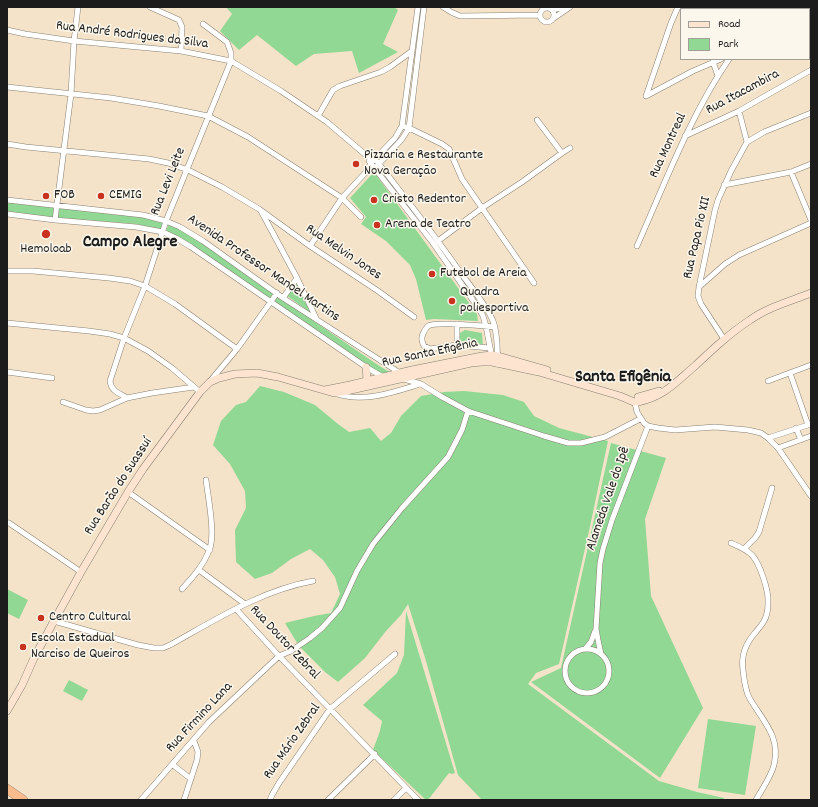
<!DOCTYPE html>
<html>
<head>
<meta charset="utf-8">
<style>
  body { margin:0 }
  #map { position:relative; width:818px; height:807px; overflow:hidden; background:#f5e3c9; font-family:Dekko,sans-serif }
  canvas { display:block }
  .frame { position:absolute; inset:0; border:8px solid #1c1c1c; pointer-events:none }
  .legend { position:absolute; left:680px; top:8px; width:130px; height:52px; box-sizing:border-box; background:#fbf7ec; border:1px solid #a29f99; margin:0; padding:5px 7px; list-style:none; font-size:12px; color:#1c1c1c }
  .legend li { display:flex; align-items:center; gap:8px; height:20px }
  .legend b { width:20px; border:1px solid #a29f99 }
</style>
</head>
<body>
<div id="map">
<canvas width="818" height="807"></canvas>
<div class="frame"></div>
<ul class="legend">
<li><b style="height:5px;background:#fde4d1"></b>Road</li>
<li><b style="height:11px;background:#90d893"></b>Park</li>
</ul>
</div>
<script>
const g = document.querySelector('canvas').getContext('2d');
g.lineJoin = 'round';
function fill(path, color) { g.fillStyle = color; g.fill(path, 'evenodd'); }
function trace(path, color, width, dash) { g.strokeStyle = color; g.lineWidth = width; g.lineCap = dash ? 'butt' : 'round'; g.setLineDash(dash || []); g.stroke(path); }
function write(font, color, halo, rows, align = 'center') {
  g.font = font + ' Dekko,sans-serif'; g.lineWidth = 3; g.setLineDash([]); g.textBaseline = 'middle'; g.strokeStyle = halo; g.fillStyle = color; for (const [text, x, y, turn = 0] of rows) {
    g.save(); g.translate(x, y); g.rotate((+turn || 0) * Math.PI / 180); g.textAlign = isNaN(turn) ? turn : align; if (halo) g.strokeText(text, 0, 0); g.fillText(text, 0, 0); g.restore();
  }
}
const green = new Path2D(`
  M 226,7 L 394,7 L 398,10 L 383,44 L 398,52 L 359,73 L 352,51 L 314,54 L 296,66 L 257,35 L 239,50 L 220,31 L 232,14 Z
  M 374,172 L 477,314 L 478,321 L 434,319 L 426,320 L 416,279 L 410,265 L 386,241 L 361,224 L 366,217 L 350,198 Z
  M 7,202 L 55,207 L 54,219 L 7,213 Z
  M 58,206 L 140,216 L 164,223 L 161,231 L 137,224 L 57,218 Z
  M 169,224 L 192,236 L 276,293 L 271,299 L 165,233 Z
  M 297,284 L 311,313 L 286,295 Z
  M 277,296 L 378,365 L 391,373 L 383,375 L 272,302 Z
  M 465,330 L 482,333 L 483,347 L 460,343 L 458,336 L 460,333 Z
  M 260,386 L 284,392 L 315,405 L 338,424 L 349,432 L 370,428 L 381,441 L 391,433 L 401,416 L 421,396 L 444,392 L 464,391 L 503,395 L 524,402 L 534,416 L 559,428 L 608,441 L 589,531 L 559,664 L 536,673 L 528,684 L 659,781 L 697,792 L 724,798 L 723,800 L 482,800 L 458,775 L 426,661 L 408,604 L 401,615 L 386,631 L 365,658 L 338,682 L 325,672 L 299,646 L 285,623 L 314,616 L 331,613 L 340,594 L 335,577 L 323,560 L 310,549 L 291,559 L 272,573 L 255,579 L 236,562 L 235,530 L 246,508 L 245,491 L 230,464 L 213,445 L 221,421 L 236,405 L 246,402 Z
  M 611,443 L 666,458 L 645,519 L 651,596 L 703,708 L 660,778 L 531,682 L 561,668 Z
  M 7,589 L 28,600 L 19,619 L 7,613 Z
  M 406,611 L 455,773 L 452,774 L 449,773 L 428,800 L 426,800 L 373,750 L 380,731 L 382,721 L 363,705 L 397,673 L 404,655 Z
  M 69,680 L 88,690 L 82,701 L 63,691 Z
  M 708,719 L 756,726 L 745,795 L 698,788 Z`);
const minor = new Path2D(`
  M 150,7 L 179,20 L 182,27 L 181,51
  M 443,7 L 451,12 L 460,16 L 540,15
  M 766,7 L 811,9
  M540 15a7 7 0 1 1 14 0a7 7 0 1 1-14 0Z
  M 552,10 L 566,7
  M 554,18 L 570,7
  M 7,30 L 25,34 L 74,41 L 181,51 L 231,61 L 281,91 L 327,122 L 367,156 L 375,159 C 405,197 435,236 463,276 C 472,288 488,308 493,321 C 497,331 498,353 497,364
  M 713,62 L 718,76
  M 7,87 L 111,98 L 159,106 L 208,116 L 248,137 L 342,198 L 361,217
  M 646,96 L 671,23 L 678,7
  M 646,96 L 693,71 L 721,59
  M 739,111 L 747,142
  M 318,116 L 333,90 L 340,86 L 381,72 L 390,67 L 412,51
  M 537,120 L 562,153
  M 402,126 L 409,128 L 442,144 L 449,149 L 462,179 L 534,283
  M 685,136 L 739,111 L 811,70
  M 7,144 L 26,147 L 149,159 L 168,163 L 188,170 L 222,187 L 259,209 L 310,246 L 378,291 L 414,317
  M 369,161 L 433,243 L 479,309 L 483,316 L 486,326 L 492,358
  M 377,166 L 402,139 L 409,128 L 424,7
  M 791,172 L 811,220
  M 724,185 L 791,172 L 811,164
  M 7,200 L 143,215 L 166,221 L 180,227 L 203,241 L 283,298 L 400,373
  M 261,211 L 297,278 L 316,318
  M 7,214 L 55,220 L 136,227 L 163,232 L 176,238 L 191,247 L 366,367 L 383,377
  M 55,220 L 71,94 L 74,41 L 78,7
  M 438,241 L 482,208 L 522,182 L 562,153 L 570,148
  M 310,246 L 342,198 L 367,171 L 371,163 L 395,138 L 402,126 L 418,7
  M 637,246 C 665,183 690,116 729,59
  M 7,271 L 33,271 L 109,278 L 130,281 L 145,286 L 175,304 L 237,349
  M 699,287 L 725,264 L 739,255 L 811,223
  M 283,298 L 297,278
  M 7,323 L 89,331 L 110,334 L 124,338 L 148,351 L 172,368 L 200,392
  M 457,324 L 457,345
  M 724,339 L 701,304 L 698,296 L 699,287 L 715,210 L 718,200 L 731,171 L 747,142 L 764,132 L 811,113
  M 490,348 L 457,345 L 430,349 L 424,346 C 423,344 422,342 422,340 C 421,336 425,329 428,326 C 437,321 483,326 495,327
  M 7,372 L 52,378
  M 790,373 L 808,425
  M 404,379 L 421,384 L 442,397 L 468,411 L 544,436 L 568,443 L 581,443 L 605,437 L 640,419
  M 211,380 L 237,349 L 277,293
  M 768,381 L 811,365
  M 337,394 C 364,403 394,392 420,384
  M 127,398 C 119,393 111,391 110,381 L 124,338 L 145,286 L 166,221 L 231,61 L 231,53 L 227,42 L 203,24
  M 63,402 L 86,410 L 93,411 L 100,410 L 127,398 L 152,393 L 194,387
  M 635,403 L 637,412 L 644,423 L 648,426 L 658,428 L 675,430 L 715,427 L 748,430 L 761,433 L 768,438 L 778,448 L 811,496
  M 796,428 L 801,440
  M 768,438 L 811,424
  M 778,448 L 811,436
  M 128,492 L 210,550
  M 9,523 L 81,572
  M 731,543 C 738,546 746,549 752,555 C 760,564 769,591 768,603 C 768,609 767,616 764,621 C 762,625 758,629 755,633 C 746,643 741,656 743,670 C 744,679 745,691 750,699 C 763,721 781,737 774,765 C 771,777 762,789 756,800
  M 744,549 L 755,538 L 759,532 L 772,488
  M 199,570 L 245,604
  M 182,589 C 193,577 203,566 209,551 C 216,536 208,497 206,480
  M 236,609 L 279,656 L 418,800
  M 54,621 L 138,645 L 154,648 L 163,648 L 170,645 C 215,620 262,590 313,581
  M 585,649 L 591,642 L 595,631
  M565 671a22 22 0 1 1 44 0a22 22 0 1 1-44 0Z
  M 601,654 L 598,640 L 596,629 L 600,563 L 603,549 L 612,520 L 648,426
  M 173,765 L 191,779
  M 141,800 L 209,722 L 279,656 L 291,651 L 310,638 L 322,628 L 340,608 L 357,571 L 373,544 L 402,508 L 448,457 L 462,430 L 468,411
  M 184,800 L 197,760 L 198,752 L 194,741
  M 270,800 L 272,795 L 279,783 L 330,709 L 395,654
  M 328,800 L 375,754
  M 394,800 L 406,788`);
const secondary = new Path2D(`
  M 366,367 L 367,380
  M 325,390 L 350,385 L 412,370 L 482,356 L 492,355 L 498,356 L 547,370
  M 638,397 L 659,391
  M 638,402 C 665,396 676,382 696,365 C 713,349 730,333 750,320 C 768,307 791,301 811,293
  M 7,711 L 22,685 L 34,658 L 54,621 L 81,572 L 128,492 L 143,469 L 200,392 L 210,382 L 219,378 L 235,374 L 257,373 L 278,377 L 334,393 L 342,392 L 471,363 L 482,362 L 492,362 L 539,372 L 620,396 L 634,402`);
const trunk = new Path2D(`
  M 7,789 L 23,800`);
const markers = [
  [356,164,4,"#c8321e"],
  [46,196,4,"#c8321e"],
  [101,196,4,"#c8321e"],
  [374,200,4,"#c8321e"],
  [377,225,4,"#c8321e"],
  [46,234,5,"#c8321e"],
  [432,274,4,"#c8321e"],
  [452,301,4,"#c8321e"],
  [41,618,4,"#c8321e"],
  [23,647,4,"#c8321e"]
];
const streetNames = [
  ["Rua André Rodrigues da Silva",132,36,7],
  ["Rua Itacambira",743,93,-28],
  ["Rua Montreal",669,146,-65],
  ["Rua Levi Leite",169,182,-68],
  ["Rua Papa Pio XII",698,238,-77],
  ["Rua Melvin Jones",343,253,34],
  ["Avenida Professor Manoel Martins",263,269,34],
  ["Rua Santa Efigênia",430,354,-12],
  ["Rua Barão do Suassuí",119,487,-57],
  ["Alameda Vale do Ipê",609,499,-71],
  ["Rua Doutor Zebral",284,643,47],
  ["Rua Firmino Lana",200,718,-47],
  ["Rua Mário Zebral",293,742,-55]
];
const poiNames = [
  ["Pizzaria e Restaurante",364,156],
  ["Nova Geração",364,172],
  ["FOB",54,196],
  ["CEMIG",109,196],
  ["Cristo Redentor",382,200],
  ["Arena de Teatro",385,225],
  ["Hemoloab",46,250,"center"],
  ["Futebol de Areia",440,274],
  ["Quadra",460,293],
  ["poliesportiva",460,309],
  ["Centro Cultural",49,618],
  ["Escola Estadual",31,639],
  ["Narciso de Queiros",31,655]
];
const districtNames = [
  ["Campo Alegre",130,244],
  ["Santa Efigênia",623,379]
];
fill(green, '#90d893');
trace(minor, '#888072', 6);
trace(secondary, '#888072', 8);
trace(trunk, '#888072', 10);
trace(minor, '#fff', 5);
trace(secondary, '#fde4d1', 7);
trace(trunk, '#fbbb8c', 9);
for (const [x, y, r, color] of markers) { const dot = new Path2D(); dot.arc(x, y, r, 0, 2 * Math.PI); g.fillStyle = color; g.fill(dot); trace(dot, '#fbf7ec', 1.5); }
write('14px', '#1c1c1c', '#fbf7ec', streetNames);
write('14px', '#1c1c1c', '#fbf7ec', poiNames, 'left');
write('bold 18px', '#1c1c1c', '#fbf7ec', districtNames);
</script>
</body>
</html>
